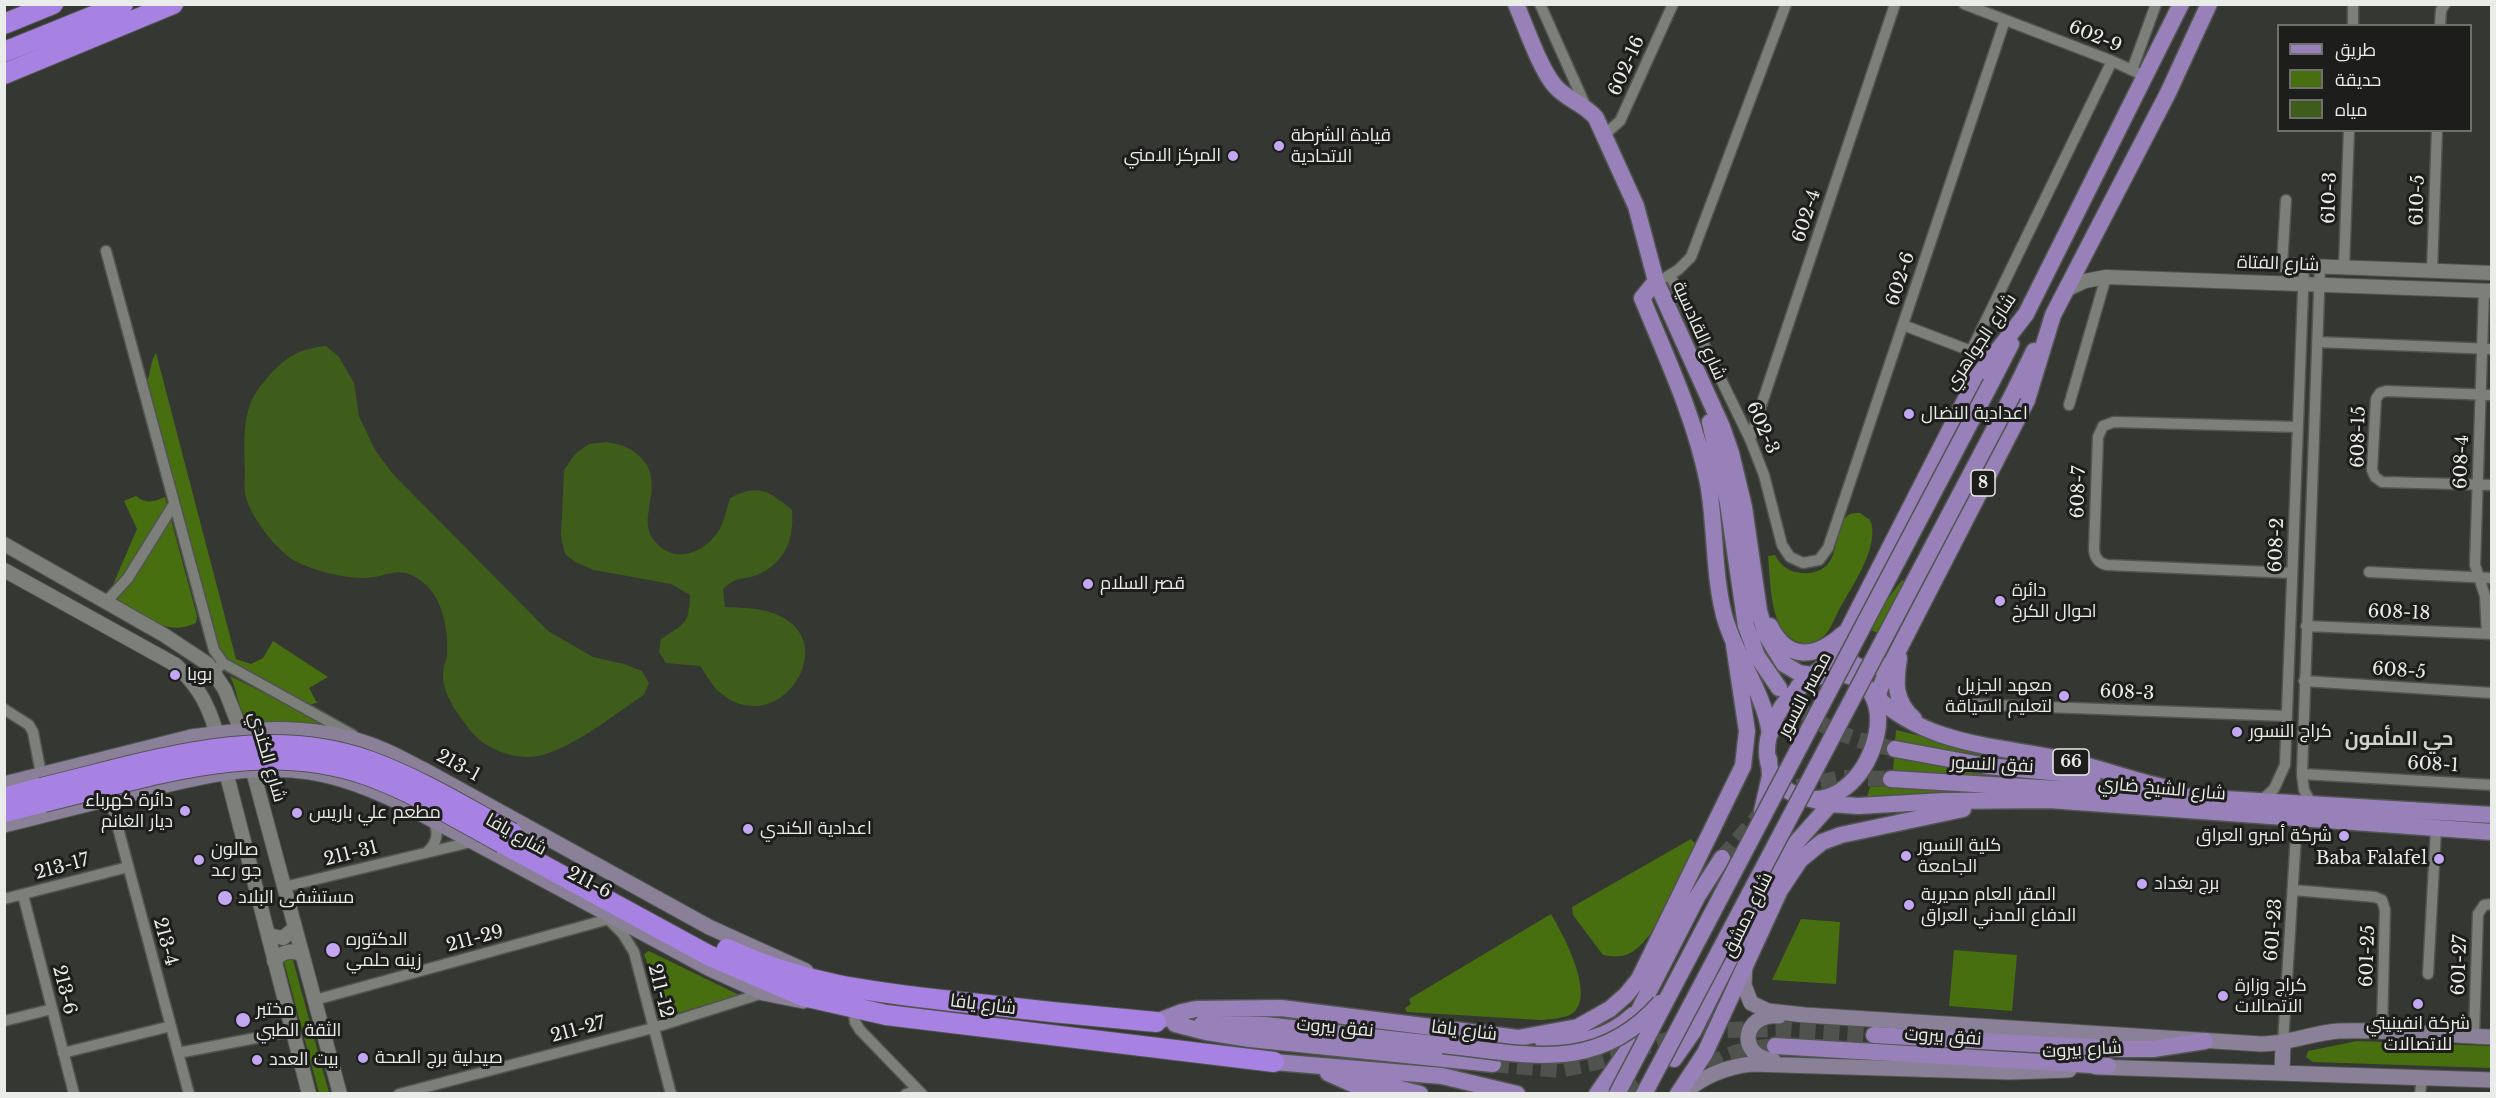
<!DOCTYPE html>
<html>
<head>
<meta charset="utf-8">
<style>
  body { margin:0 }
  #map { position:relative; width:2496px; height:1098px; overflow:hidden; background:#353732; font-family:"Libre Baskerville",Cairo,serif }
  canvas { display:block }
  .frame { position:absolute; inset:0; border:6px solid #eaece9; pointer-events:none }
  .legend { position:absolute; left:2277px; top:24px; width:195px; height:108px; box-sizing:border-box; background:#1d1e1c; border:2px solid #6f706e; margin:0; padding:8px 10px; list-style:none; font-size:18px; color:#eaece9 }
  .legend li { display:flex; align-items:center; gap:12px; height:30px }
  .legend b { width:30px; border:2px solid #6f706e }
</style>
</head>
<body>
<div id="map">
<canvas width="2496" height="1098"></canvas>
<div class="frame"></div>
<ul class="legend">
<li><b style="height:8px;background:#9781b8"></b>طريق</li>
<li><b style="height:16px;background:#476e0f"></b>حديقة</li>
<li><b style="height:16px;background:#3f5d1a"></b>مياه</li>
</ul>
</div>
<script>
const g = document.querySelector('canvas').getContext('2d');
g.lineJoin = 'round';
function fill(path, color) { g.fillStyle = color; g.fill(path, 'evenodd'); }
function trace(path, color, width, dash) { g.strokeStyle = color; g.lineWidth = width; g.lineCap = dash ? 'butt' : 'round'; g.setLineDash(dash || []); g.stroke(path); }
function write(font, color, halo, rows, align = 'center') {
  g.font = font + ' "Libre Baskerville",Cairo,serif'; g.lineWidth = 6; g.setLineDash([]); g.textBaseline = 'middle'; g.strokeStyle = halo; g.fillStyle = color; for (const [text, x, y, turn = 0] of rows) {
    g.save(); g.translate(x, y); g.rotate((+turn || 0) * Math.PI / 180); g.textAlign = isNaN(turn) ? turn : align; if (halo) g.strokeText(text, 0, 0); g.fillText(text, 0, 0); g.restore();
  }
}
const green = new Path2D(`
  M 156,353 L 236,659 L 251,664 L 263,658 L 273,641 L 328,677 L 309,688 L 317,703 L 307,705 L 226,659 L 218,649 L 147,382 C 151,372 150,362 156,353 Z
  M 136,496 C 146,504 153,502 165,497 L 197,616 L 196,623 C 164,639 135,610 109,594 L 137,529 L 124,501 Z
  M 1860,513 L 1870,520 C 1881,545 1852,586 1840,608 C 1835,617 1831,629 1824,636 C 1808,651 1787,641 1779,624 C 1770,604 1770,577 1768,556 L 1775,555 C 1780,565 1789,572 1801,573 C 1844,576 1831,532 1847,516 C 1850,513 1855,513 1860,513 Z
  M 1902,580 L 1909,584 L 1883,635 L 1866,628 Z
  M 230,676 L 335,728 L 300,722 L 251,725 C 238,713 238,691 230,676 Z
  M 1896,730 L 2020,761 L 1895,742 Z
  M 1894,758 L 2017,778 L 1893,771 Z
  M 1888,786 L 2048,796 L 1866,800 L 1870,787 Z
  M 1691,839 L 1697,845 C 1682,874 1660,932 1635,950 C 1625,958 1614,957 1603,955 L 1573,915 L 1572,907 Z
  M 1551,914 C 1563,934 1596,995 1573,1013 C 1564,1019 1551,1019 1541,1020 L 1407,1012 L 1405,1008 L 1411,1004 L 1409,999 Z
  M 1801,919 L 1840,922 L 1836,984 L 1772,980 Z
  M 1954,950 L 2017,955 L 2012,1011 L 1949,1006 Z
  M 649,951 L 739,995 L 678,1013 L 677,1010 L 665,1014 L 644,954 Z
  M 290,958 L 293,960 L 329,1093 L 319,1093 L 284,962 Z
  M 2357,1041 L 2491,1046 L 2491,1068 L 2313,1062 L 2306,1057 L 2308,1051 Z`);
const water = new Path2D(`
  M 326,346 L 339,357 L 354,383 L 359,416 L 375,450 L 392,473 L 548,631 L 593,657 L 624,664 L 642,671 L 649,683 L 644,695 C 613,715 579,744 543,755 C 516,762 482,749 467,726 C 456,712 442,692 443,673 C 443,667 446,662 447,656 C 449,633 443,599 425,584 C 398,561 388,579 361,578 C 339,577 315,571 295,561 C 277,551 248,514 245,493 C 244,486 245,478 245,470 C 244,446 242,412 257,391 C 277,364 292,349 326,346 Z
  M 607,442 C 623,445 636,449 646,464 C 662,489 638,518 653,539 C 672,565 702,555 718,532 C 724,523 727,508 730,498 C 759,483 769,491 792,510 C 794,537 787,560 761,573 C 744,582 740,573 723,589 L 725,607 C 748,608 772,608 791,623 C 834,658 771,742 716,689 C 710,682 705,673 700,666 L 666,663 L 659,652 L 661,639 C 685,623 689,625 690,595 L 671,584 L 594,570 L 575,562 L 565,554 L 561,537 L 564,470 L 575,454 L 589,444 Z`);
const primaryTunnel = new Path2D(`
  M 1779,689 C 1814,727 1845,738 1895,749
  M 1797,787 L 1842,778 L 1891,779
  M 1722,858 L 1764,810
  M 1493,1064 L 1559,1070 L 1593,1063 L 1674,1038 L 1723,1030 L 1776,1029 L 1874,1035
  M 1689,1080 C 1718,1056 1738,1049 1775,1046
  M 1626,1094 L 1637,1089 L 1654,1078`);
const minor = new Path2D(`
  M 1540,4 L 1586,107
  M 1964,4 L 2112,61 L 2147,77
  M 2353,26 L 2353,4
  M 2440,26 L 2441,10 L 2445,4
  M 2132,70 L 2156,4
  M 1604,135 L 1620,121 L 1673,4
  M 106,251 L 214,650 L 223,663
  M 2282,265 L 2286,200
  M 2344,267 L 2349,130
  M 2432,271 L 2437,130
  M 1670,275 L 1750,439 L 1764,475 L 1782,545 L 1790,557 L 1803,563 L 1819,560 L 1828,548 L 2005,20
  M 1666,277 L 1678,270 L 1691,257 L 1786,4
  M 2484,291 L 2475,565 L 2485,596 L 2487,633
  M 1903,325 L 1971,351 L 2112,61
  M 2317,342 L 2492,349
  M 2492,395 L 2386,391 L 2380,393 L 2376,399 L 2372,470 L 2375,477 L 2382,482 L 2492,485
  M 2069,405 L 2106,277
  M 1750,439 L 1895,4
  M 2369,572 L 2492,578
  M 2292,573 L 2108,565 C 2100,564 2095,559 2094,550 L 2098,437 L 2103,426 L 2114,422 L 2298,427
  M 106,602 L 128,578 L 174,504
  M 2306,626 L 2492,634
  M 218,668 L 223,663 L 353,735
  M 2304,681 L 2492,693
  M 1966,704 L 2287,716
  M 4,709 L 29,725 L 33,732 L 41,774
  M 2302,774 L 2492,785
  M 110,798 L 189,1094
  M 2262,800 L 2274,789 L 2285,765 L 2304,266
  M 2311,803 L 2304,790 L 2302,774 L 2320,266
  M 426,853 C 437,844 440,832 432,820
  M 284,887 L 471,842
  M 2293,890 L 2375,897 L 2382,900 L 2385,910 L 2382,1031
  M 23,895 L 74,1094
  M 4,899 L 128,867
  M 608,919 L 623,934 L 634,952 L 671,1094
  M 2428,974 L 2436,829
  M 315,1000 L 609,919
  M 853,1004 L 855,1022 L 860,1030 L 922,1094
  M 4,1021 L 52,1009
  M 2474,1036 L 2478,914 L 2484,905 L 2492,904
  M 2283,1043 L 2297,819
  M 63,1053 L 171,1026
  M 178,1053 L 292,1031
  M 399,1094 L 653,1028 L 763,993
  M 906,1094 L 918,1090
  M 2420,1094 L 2422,1077`);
const tertiary = new Path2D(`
  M 2282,265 L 2492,273
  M 2066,290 L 2085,281 L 2106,277 L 2492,291
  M 4,544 L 164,635 L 208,664 L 225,690 L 245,741
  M 4,570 L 176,665 C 201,689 210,708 219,742
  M 250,760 L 340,1094
  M 224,764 L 309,1094
  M 268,935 L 283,938 L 295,928
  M 274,961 C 282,951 292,949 302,955`);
const secondary = new Path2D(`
  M 4,784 L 191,737 C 255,727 323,723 384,750 C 398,756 412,764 426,771 L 709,927 L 806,971
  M 4,825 C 48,814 91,803 134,793 C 191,778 250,763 310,772 C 342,777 371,789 401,803 L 710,969 L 763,993 L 803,1001
  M 1745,966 L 1744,985 L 1751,1003 L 1768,1011 L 1805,1015 L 2261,1044 C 2288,1044 2312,1033 2338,1031 C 2389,1029 2441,1035 2492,1037
  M 1773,1060 C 1737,1057 1741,1013 1779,1016
  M 2096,1067 L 2492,1080
  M 2282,1073 L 2283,1043
  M 1682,1094 C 1704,1076 1725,1067 1752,1064 L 2010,1072 L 2069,1070`);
const primary = new Path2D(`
  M 1516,4 C 1526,27 1540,69 1555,86 C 1567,100 1585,104 1596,118 L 1636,206 L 1656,281 L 1722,427 L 1731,453 L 1744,507 L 1759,611 L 1766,635 L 1784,664 L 1799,673 L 1817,676
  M 1656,281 L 1642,298 C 1667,359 1695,418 1708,483 C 1716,527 1713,572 1724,615 C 1735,657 1764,691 1770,734
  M 1991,383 L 2011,344
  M 2013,394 L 2034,351
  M 1710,422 L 1728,503 L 1746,626 L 1757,656 L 1779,688
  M 1770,626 C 1788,662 1816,658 1843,634
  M 1845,645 C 1845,666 1863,672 1881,665
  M 1899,658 C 1895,683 1894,701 1914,719
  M 1832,673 C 1923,677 1862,831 1792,793 C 1739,765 1779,680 1832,673 Z
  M 1798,687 C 1809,675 1824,669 1835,655 L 1977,377 L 2026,314 L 2181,4
  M 1874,695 C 1927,744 1988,745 2056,758 C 2092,765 2127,779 2163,787
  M 1878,714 L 1879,691 L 1885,676 L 2027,400 L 2053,315 L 2168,93 L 2209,4
  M 1895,749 L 1987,766 L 2093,776
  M 1891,779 L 2492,815
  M 1799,796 L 1830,804 L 1858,806 L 1944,801 L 2049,800 L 2492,832
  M 1762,811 L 1770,776 L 1769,759
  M 1156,1022 L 1182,1012 L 1196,1009 L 1281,1008 L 1518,1038 L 1578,1027 L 1610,1009 L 1626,995 L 1639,979 L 1743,766 L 1747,731 L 1734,645
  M 1175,1024 L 1206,1032 L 1250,1039 L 1493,1064
  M 1202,1024 L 1265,1025 L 1443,1045
  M 1627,1034 L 1697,897 L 1722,858
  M 1874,1035 L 2122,1049 L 2153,1049 L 2205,1041
  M 1543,1041 C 1577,1044 1608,1039 1633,1015
  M 1775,1046 L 2108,1066
  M 1674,1059 L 1693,1032 L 1766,887 L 1794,845 L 1835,799
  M 1274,1062 L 1442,1076 L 1517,1094
  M 1328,1073 L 1375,1094
  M 1354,1077 L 1420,1094
  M 1597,1094 L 1648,1021
  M 1678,1094 L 1705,1053 L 1780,890 L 1800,860 L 1822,842 L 1841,835 L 1963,809`);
const motorway = new Path2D(`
  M 4,24 L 53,4
  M 4,52 L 123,4
  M 4,74 L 173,4
  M 4,798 L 41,788
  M 4,812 L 44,802
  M 506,845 L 708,955 L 803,996 L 886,1015 L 1274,1062
  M 727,949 C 802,984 871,992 952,1001 C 1020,1009 1088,1016 1156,1022`);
const primaryBridge = new Path2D(`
  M 1443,1045 C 1526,1054 1597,1075 1660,1003
  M 1617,1094 L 1991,383
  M 1644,1094 L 2013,394`);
const motorwayBridge = new Path2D(`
  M 41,788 C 147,763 262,722 369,761 C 419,779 466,808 512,833
  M 44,802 C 149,777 260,737 367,775 C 414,792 458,819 502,843`);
const markers = [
  [1279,146,6,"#c3a7f2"],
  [1233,156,6,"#c3a7f2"],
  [1909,414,6,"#c3a7f2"],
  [1088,584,6,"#c3a7f2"],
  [2000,601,6,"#c3a7f2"],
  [175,675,6,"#c3a7f2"],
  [2064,696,6,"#c3a7f2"],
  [2237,732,6,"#c3a7f2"],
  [185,811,6,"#c3a7f2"],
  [297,813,6,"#c3a7f2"],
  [748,829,6,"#c3a7f2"],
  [2344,836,6,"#c3a7f2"],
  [1906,856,6,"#c3a7f2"],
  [2439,859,6,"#c3a7f2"],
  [199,860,6,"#c3a7f2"],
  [2142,884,6,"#c3a7f2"],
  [225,898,8,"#c3a7f2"],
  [1909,905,6,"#c3a7f2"],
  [333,950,8,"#c3a7f2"],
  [2223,996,6,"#c3a7f2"],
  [2418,1004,6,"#c3a7f2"],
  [243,1020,8,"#c3a7f2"],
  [363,1058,6,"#c3a7f2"],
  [257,1060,6,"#c3a7f2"]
];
const shields = [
  [1983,483,24],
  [2071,762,36]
];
const shieldNames = [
  ["8",1983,483],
  ["66",2071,762]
];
const streetNames = [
  ["602-9",2095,37,22],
  ["602-16",1627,66,-66],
  ["610-3",2330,198,-88],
  ["610-5",2418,200,-88],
  ["602-4",1807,216,-72],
  ["شارع الفتاة",2278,264,2],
  ["602-6",1901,279,-72],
  ["شارع القادسية",1699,331,66],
  ["شارع الجواهري",1981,342,-56],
  ["602-3",1762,428,66],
  ["608-15",2359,437,-89],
  ["608-4",2462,462,-88],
  ["608-7",2079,492,-88],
  ["608-2",2277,545,-88],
  ["608-18",2399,613,2],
  ["608-5",2399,671,4],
  ["608-3",2127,693,2],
  ["مجسر النسور",1805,695,-62],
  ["شارع الكندي",267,757,74],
  ["نفق النسور",1992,765,3],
  ["608-1",2433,765,3],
  ["213-1",458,766,29],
  ["شارع الشيخ ضاري",2162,789,5],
  ["شارع يافا",516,835,29],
  ["211-31",351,854,-14],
  ["213-17",62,867,-15],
  ["211-6",589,883,28],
  ["شارع دمشق",1748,915,-64],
  ["601-23",2274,930,-86],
  ["211-29",475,939,-15],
  ["213-4",165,942,75],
  ["601-25",2368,956,-88],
  ["601-27",2460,965,-88],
  ["213-6",64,990,76],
  ["211-12",660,991,76],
  ["شارع يافا",983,1005,7],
  ["نفق بيروت",1335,1028,5],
  ["211-27",578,1030,-15],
  ["شارع يافا",1464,1031,7],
  ["نفق بيروت",1943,1037,4],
  ["شارع بيروت",2082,1050,-3]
];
const poiNames = [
  ["قيادة الشرطة",1291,136],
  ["الاتحادية",1291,157],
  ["المركز الامني",1221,156,"right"],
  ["اعدادية النضال",1921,414],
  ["قصر السلام",1100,584],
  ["دائرة",2012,591],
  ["احوال الكرخ",2012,612],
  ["بوبا",187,675],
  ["معهد الجزيل",2052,686,"right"],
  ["لتعليم السياقة",2052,707,"right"],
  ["كراج النسور",2249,732],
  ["دائرة كهرباء",173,801,"right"],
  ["ديار الغانم",173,822,"right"],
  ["مطعم علي باريس",309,813],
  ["اعدادية الكندي",760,829],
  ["شركة أمبرو العراق",2332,836,"right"],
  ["كلية النسور",1918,846],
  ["الجامعة",1918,867],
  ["صالون",211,850],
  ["جو رعد",211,871],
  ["Baba Falafel",2427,859,"right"],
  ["برج بغداد",2154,884],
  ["المقر العام مديرية",1921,895],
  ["الدفاع المدني العراق",1921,916],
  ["مستشفى البلاد",238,898],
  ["الدكتوره",346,940],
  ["زينه حلمي",346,961],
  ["كراج وزارة",2235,986],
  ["الاتصالات",2235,1007],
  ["مختبر",256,1010],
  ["الثقة الطبي",256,1031],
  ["شركة انفينيتي",2418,1024,"center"],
  ["للاتصالات",2418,1045,"center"],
  ["صيدلية برج الصحة",375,1058],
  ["بيت العدد",269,1060]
];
const neighbourhoodNames = [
  ["حي المأمون",2399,739]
];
fill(green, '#476e0f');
fill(water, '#3f5d1a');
trace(primaryTunnel, '#50524d', 16, [16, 8]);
trace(minor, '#525450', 13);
trace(tertiary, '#525450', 16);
trace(secondary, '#525450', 17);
trace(primary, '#525450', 19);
trace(motorway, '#525450', 22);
trace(minor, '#7d807a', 10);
trace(tertiary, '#7d807a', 14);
trace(secondary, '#8a8199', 15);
trace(primary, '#9781b8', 16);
trace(motorway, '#a882e2', 20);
trace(primaryBridge, '#525450', 19, []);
trace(motorwayBridge, '#525450', 22, []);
trace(primaryBridge, '#9781b8', 16);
trace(motorwayBridge, '#a882e2', 20);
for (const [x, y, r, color] of markers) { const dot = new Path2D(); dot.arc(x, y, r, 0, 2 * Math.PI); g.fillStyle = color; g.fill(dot); trace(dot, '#1d1e1c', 2); }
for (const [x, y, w] of shields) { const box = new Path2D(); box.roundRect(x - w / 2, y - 13, w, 26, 4.5); g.fillStyle = '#1d1e1c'; g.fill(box); trace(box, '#eaece9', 1.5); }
write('bold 16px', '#eaece9', null, shieldNames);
write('18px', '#eaece9', '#1d1e1c', streetNames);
write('18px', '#eaece9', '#1d1e1c', poiNames, 'left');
write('bold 20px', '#ced2cb', '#1d1e1c', neighbourhoodNames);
</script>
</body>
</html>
